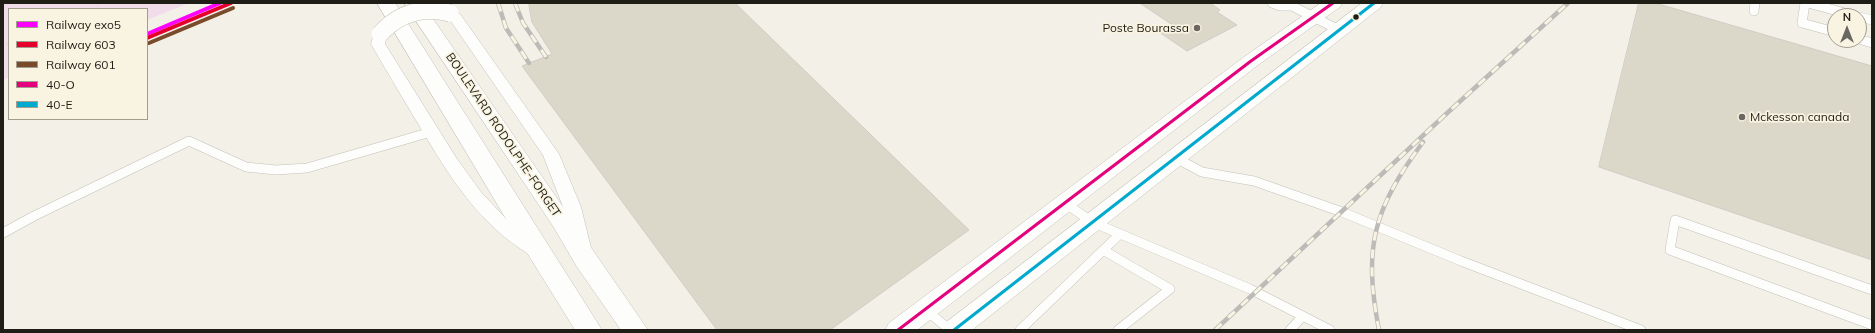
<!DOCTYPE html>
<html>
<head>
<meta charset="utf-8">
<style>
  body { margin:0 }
  #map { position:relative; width:1875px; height:333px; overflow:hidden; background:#f3f0e7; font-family:Mulish,sans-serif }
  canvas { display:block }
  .frame { position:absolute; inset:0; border:4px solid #1e1d16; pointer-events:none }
  .legend { position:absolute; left:8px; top:8px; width:140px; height:112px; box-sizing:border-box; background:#f9f4e1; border:1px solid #a19e90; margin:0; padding:5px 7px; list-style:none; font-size:12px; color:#1e1d16 }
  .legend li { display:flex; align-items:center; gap:8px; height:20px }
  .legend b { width:20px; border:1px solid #a19e90 }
  .north { position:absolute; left:1827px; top:8px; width:40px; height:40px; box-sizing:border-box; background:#f9f4e1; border:1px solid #a19e90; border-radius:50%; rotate:0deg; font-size:11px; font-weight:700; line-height:16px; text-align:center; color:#1e1d16 }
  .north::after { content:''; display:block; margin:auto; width:14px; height:18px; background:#69675f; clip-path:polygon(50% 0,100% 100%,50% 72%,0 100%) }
</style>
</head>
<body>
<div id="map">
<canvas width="1875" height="333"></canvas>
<div class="frame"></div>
<ul class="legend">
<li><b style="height:5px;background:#f0f"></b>Railway exo5</li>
<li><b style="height:5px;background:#e4002b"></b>Railway 603</li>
<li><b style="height:5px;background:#7a4b2a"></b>Railway 601</li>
<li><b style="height:5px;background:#e5007d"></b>40-O</li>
<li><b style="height:5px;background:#00a9ce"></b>40-E</li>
</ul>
<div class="north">N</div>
</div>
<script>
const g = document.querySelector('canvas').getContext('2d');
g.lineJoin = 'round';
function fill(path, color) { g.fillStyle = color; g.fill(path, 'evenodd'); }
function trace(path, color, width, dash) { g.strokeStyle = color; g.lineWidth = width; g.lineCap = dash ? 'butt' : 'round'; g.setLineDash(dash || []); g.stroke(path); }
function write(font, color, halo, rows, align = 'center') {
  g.font = font + ' Mulish,sans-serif'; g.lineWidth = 3.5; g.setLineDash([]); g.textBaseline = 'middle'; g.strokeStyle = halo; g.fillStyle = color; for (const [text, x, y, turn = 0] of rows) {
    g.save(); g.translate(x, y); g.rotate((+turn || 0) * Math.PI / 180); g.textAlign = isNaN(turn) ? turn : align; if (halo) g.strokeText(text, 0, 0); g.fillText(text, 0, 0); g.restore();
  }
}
const green = new Path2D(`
  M 3,3 L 189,3 L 147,20 L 147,9 L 9,9 L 9,77 L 3,80 Z`);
const building = new Path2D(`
  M 529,3 L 735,3 L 969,230 L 830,330 L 717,330 L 522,66 L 552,54 L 532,22 Z
  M 1140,3 L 1210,3 L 1220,10 L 1217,12 L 1237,25 L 1187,51 L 1159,32 L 1172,25 Z
  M 1639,3 L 1655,3 L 1872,66 L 1872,260 L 1599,167 Z`);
const path = new Path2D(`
  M 94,9 L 102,3
  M 3,46 L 9,43`);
const lane = new Path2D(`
  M 1272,3 L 1280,6 L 1292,6 L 1291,3
  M 1805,3 L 1802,23 L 1835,32
  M 1808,3 L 1856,16
  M 1292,6 L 1339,30
  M 1754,11 L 1755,3
  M 1859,17 L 1872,20
  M 1859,39 L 1872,43
  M 1174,157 L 1202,172 L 1254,181 L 1342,212 L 1461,261 L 1641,330
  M 1065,203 L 1092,222 L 1250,289 L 1330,330
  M 3,233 L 34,216 L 189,141 L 246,167 L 276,170 L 307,168 L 431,132
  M 1103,250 L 1170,289 L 1118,330
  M 1872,290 L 1675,220 L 1670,250 L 1872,325
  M 926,310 L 950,330
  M 1020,330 L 1120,234
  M 1290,330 L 1303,316`);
const street = new Path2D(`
  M 450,9 L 460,14 L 559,154 L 581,207 L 591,248 L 588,253 L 582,255 L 576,253 L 563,207 L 543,155 L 450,20 L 443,13 L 445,10 Z
  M 380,29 L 385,31 L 387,34 L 385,44 L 457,159 L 481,192 L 509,222 L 542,245 L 545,250 L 542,255 L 536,257 L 530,255 C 478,223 451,179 420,127 C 404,100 387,72 371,44 L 375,31 Z`);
const secondary = new Path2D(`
  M 377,3 L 395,3 L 602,330 L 575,330 L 503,214 Z
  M 404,3 L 422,3 L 648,330 L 621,330 L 577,267 L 553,226 Z`);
const primary = new Path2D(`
  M 1321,3 L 1342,3 L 1340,7 L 1258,65 L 917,330 L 885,330 L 889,323 L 1244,57 Z
  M 1362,3 L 1383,3 L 1381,7 L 972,330 L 941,330 L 945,323 Z`);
const rail = new Path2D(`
  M 498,3 L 506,28 L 529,63
  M 515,3 L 523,23 L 546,57
  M 1215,330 L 1445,115 L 1568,3
  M 1379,330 C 1363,247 1373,210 1423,142`);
const streetBridge = new Path2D(`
  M 380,34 C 399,13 422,6 450,13`);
const bus1 = new Path2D(`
  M 898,330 L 1251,61 L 1333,3`);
const bus2 = new Path2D(`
  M 954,330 L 1374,3`);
const rail1 = new Path2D(`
  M 147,34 L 220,3`);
const rail2 = new Path2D(`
  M 147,38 L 231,3`);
const rail3 = new Path2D(`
  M 149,43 L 233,8`);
const markers = [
  [1356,17,3.5,"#1e1d16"],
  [1197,28,4,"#69675f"],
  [1742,117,4,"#69675f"]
];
const poiNames = [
  ["Poste Bourassa",1189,28],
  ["Mckesson canada",1750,117,"left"]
];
const streetNames = [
  ["BOULEVARD RODOLPHE-FORGET",503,135,56]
];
fill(green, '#f0dde9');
fill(building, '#dcd8c9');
trace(building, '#cfccc5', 1);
trace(lane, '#c3c1b9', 10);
trace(street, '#c3c1b9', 1);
trace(secondary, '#c3c1b9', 1);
trace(primary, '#c3c1b9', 1);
trace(path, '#dcdcd9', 2.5, [1, 3]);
trace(lane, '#fdfdfb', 9);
fill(street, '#fdfdfb');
fill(secondary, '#fdfdfb');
fill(primary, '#fdfdfb');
trace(rail, '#bcbbb8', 4.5);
trace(rail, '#f9f4e1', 3, [9]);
trace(streetBridge, '#c3c1b9', 18, []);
trace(streetBridge, '#fdfdfb', 17);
trace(bus1, '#e5007d', 3);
trace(bus2, '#00a9ce', 3);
trace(rail1, '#f0f', 4);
trace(rail2, '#e4002b', 4);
trace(rail3, '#7a4b2a', 4);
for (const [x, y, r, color] of markers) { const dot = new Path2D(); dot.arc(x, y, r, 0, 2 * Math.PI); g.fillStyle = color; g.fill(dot); trace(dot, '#f9f4e1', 1.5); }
write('12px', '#1e1d16', '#f9f4e1', poiNames, 'right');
write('12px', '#1e1d16', '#f9f4e1', streetNames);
</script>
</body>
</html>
